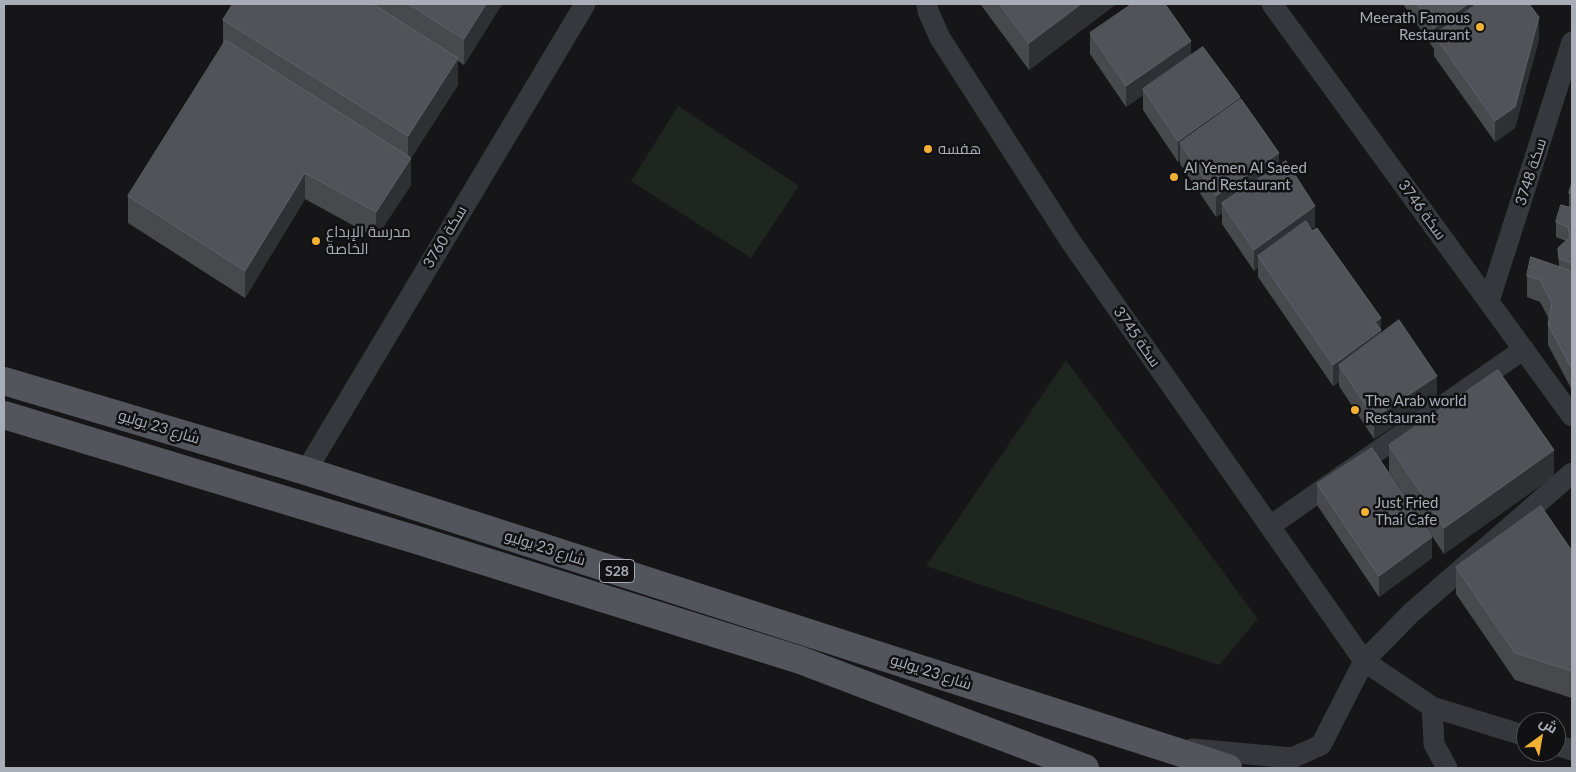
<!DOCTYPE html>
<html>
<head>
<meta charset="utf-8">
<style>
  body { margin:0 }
  #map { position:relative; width:1576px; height:772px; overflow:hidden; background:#161618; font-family:Lato,Cairo,sans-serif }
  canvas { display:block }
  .frame { position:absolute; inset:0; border:5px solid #a8adb8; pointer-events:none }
  .north { position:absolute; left:1516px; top:712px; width:50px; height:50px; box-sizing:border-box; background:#111113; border:1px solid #4d4f55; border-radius:50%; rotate:32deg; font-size:14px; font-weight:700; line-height:20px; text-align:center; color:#a8adb8 }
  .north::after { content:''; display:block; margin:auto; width:18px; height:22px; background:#f2b134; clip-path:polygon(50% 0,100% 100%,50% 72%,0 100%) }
</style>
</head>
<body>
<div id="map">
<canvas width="1576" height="772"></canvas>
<div class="frame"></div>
<div class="north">ش</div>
</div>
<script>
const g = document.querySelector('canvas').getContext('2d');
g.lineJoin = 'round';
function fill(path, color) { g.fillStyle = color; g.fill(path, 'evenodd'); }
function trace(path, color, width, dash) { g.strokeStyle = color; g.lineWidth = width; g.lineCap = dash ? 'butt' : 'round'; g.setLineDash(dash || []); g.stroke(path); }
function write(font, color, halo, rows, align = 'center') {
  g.font = font + ' Lato,Cairo,sans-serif'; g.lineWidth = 5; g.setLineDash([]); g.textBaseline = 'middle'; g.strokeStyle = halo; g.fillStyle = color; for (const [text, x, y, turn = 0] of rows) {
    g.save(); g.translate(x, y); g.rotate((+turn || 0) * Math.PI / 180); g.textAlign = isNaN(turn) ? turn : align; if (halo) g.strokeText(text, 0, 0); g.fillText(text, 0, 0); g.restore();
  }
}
const green = new Path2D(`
  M 678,106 L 799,186 L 751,258 L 631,181 Z
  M 1066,360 L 1258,619 L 1219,665 L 926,566 Z`);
const street = new Path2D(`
  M 927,4 L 928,11 L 940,38 L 1071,242 L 1364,661 L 1432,707 L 1526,736
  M 1272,4 L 1572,416
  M 1489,301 L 1572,42
  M 306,471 L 585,4
  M 1270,526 L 1524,349
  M 1432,707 L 1434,744 L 1447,768
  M 1556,745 L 1572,750
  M 1192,749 L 1292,758 L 1321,745 L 1364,661 L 1411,613 L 1572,473`);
const primary = new Path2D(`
  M 4,381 L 306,471 L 1228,768
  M 4,415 L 420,541 L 800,660 L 1085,768`);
const wall = new Path2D(`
  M 233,4 L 502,4 L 464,65 L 458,61 L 458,85 L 411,158 L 411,185 L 376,238 L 305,199 L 245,298 L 128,223 L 128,196 L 223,45 L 223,20 Z
  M 981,4 L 1116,4 L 1029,70 L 981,5 Z
  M 1403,4 L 1529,4 L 1539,39 L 1515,128 L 1495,142 L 1434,56 L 1434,49 Z
  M 1090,33 L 1191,55 L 1240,100 L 1315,227 L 1311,229 L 1381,333 L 1437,397 L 1374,439 L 1339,386 L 1339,382 L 1333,386 L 1258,277 L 1258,267 L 1254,271 L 1222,224 L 1222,213 L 1216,217 L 1180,164 L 1180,160 L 1178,162 L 1143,110 L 1143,95 L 1126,107 L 1090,54 Z
  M 1572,183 L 1572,390 L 1548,345 L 1548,324 L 1549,319 L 1540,302 L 1527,297 L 1527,276 L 1559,266 L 1558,248 L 1566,241 L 1556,237 L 1556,222 L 1569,207 L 1569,193 Z
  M 1389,445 L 1554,476 L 1444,554 L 1389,472 Z
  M 1317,484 L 1432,558 L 1379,597 L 1317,505 Z
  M 1572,551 L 1572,698 L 1515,680 L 1456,594 L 1456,567 Z`);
const shadedWall = new Path2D(`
  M 486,4 L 502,4 L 464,65 L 464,39 Z
  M 1081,4 L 1116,4 L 1029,70 L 1029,43 Z
  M 1468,4 L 1497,4 L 1434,35 L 1434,28 Z
  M 1539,17 L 1539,39 L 1515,128 L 1495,142 L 1495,121 Z
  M 1191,41 L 1191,62 L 1143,89 L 1143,95 L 1126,107 L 1126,86 Z
  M 458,58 L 458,85 L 408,163 L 408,136 Z
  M 1240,97 L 1240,118 L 1180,143 L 1180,160 L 1178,162 L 1178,141 Z
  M 1279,153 L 1279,174 L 1222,203 L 1222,213 L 1216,217 L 1216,196 Z
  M 411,158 L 411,185 L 376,238 L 376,212 Z
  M 305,173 L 305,199 L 245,298 L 245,271 Z
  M 1315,206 L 1315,227 L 1264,263 L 1258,256 L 1258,267 L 1254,271 L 1254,250 Z
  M 1381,318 L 1381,351 L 1339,365 L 1339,382 L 1333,386 L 1333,365 L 1375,322 Z
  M 1437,376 L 1437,397 L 1374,439 L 1374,418 Z
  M 1554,450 L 1554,476 L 1444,554 L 1444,528 Z
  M 1432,537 L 1432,558 L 1379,597 L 1379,576 Z`);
const building = new Path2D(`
  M 233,4 L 373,4 L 458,58 L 408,136 L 223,20 Z
  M 409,4 L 486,4 L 464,39 Z
  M 1000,4 L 1081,4 L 1029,43 Z
  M 1132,4 L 1165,4 L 1191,41 L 1126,86 L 1090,33 Z
  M 1417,4 L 1468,4 L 1434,28 Z
  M 1477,4 L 1529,4 L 1539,17 L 1515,107 L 1495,121 L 1434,35 Z
  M 226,40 L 411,158 L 376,212 L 305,173 L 245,271 L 128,196 Z
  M 1203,47 L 1240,97 L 1178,141 L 1143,89 Z
  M 1241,99 L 1279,153 L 1216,196 L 1180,143 Z
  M 1286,161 L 1315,206 L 1254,250 L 1222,203 Z
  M 1572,183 L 1572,194 L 1569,193 Z
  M 1561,205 L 1572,208 L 1572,263 L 1559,259 L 1558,248 L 1570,237 L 1568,227 L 1556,222 Z
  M 1306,221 L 1312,231 L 1317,228 L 1381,318 L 1375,322 L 1381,330 L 1333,365 L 1258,256 Z
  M 1531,257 L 1572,271 L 1572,369 L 1548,324 L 1552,303 L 1540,280 L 1527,276 Z
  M 1399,320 L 1437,376 L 1374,418 L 1339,365 Z
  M 1498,370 L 1554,450 L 1444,528 L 1389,445 Z
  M 1372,448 L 1432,537 L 1379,576 L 1317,484 Z
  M 1541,506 L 1572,551 L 1572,671 L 1515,653 L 1456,567 Z`);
const markers = [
  [1480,27,5,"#f2b134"],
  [928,149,5,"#f2b134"],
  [1174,177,5,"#f2b134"],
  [316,241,5,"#f2b134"],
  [1355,410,5,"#f2b134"],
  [1365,512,5,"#f2b134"]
];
const shields = [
  [617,571,35]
];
const shieldNames = [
  ["S28",617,571]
];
const poiNames = [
  ["Meerath Famous",1470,18,"right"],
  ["Restaurant",1470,35,"right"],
  ["هفسه",938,149],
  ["Al Yemen Al Saeed",1184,168],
  ["Land Restaurant",1184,185],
  ["مدرسة الإبداع",326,232],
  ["الخاصة",326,249],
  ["The Arab world",1365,401],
  ["Restaurant",1365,418],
  ["Just Fried",1375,503],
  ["Thai Cafe",1375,520]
];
const streetNames = [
  ["سكة 3748",1531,172,-72],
  ["سكة 3746",1422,210,54],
  ["سكة 3760",445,237,-59],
  ["سكة 3745",1137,337,55],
  ["شارع 23 يوليو",159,427,17],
  ["شارع 23 يوليو",545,548,18],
  ["شارع 23 يوليو",931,672,18]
];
fill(green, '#1e261f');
trace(street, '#37383d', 21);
trace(primary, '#53555c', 28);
fill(wall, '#47494d');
fill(shadedWall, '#2f3033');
fill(building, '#525359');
trace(building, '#5f6168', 1);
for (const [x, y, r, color] of markers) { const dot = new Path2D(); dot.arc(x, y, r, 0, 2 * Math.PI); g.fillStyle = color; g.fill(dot); trace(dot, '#111113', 2); }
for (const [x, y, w] of shields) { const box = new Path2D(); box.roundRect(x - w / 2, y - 11.5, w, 23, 4); g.fillStyle = '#111113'; g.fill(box); trace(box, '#a8adb8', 1); }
write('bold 14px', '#a8adb8', null, shieldNames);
write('15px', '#a8adb8', '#111113', poiNames, 'left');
write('15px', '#a8adb8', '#111113', streetNames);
</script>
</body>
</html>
